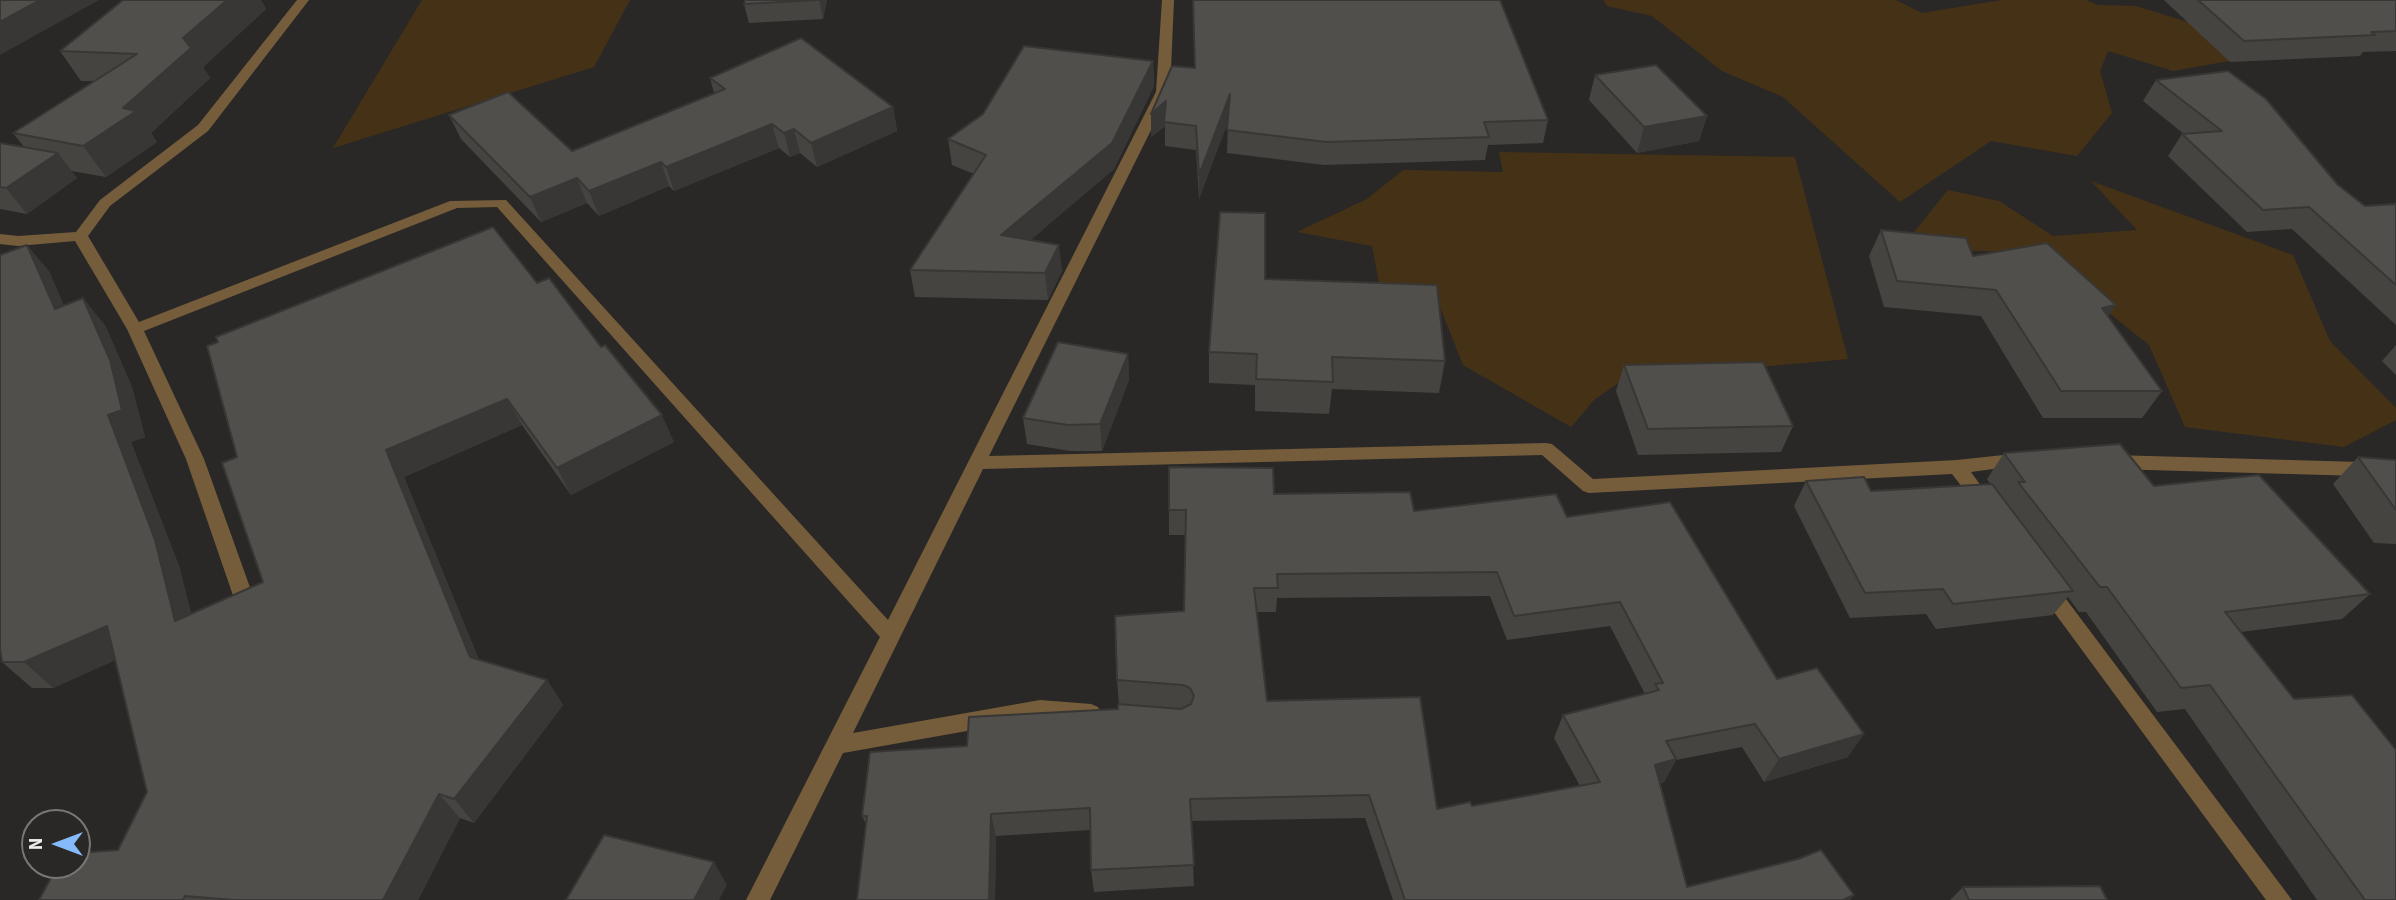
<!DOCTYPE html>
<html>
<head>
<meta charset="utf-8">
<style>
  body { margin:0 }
  #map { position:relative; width:2396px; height:900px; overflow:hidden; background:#2a2826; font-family:"Source Sans 3",sans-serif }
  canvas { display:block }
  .north { position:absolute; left:21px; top:809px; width:70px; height:70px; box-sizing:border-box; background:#2a2826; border:2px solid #797775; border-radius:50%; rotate:270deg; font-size:19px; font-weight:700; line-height:28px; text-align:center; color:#efeeec }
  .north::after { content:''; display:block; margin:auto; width:24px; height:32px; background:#86bbfb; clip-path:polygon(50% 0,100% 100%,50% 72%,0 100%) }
</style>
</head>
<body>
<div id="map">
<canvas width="2396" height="900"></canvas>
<div class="north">N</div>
</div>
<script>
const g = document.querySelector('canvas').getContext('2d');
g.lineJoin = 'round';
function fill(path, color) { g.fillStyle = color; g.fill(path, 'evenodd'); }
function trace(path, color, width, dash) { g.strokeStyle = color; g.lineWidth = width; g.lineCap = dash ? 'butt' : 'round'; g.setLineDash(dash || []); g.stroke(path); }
const green = new Path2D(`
  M 422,0 L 630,0 L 594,67 L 333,148 Z
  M 1603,0 L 1896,0 L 1922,13 L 2002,0 L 2086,0 L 2098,5 L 2136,6 L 2249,41 L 2229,61 L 2173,71 L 2108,51 L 2100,71 L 2112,113 L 2077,156 L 1991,141 L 1900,202 L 1783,97 L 1722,71 L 1652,16 L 1607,6 Z
  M 1499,152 L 1795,157 L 1848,359 L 1624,379 L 1594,400 L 1571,427 L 1463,365 L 1438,302 L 1381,294 L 1372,246 L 1297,232 L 1367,199 L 1403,170 L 1503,172 Z
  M 2091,181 L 2293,255 L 2330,341 L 2396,408 L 2396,420 L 2344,447 L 2185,427 L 2149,345 L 2034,253 L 1901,248 L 1948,190 L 1999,201 L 2053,236 L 2137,230 Z`);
const street = new Path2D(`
  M 297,0 L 309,0 L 208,131 L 110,206 L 88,236 L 139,322 L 450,201 L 506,200 L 888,620 L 1156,92 L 1162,0 L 1174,0 L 1170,92 L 989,456 L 1546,443 L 1552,444 L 1593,479 L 1957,460 L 2022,453 L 2028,454 L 2031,459 L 2028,464 L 2022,465 L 1971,472 L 1994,504 L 1991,509 L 1979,509 L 1952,474 L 1589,493 L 1583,491 L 1542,455 L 983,469 L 853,733 L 1040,700 L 1091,704 L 1098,707 L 1101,713 L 1098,719 L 1091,722 L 1040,718 L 843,753 L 770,900 L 746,900 L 880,637 L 497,207 L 457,208 L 144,331 L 204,459 L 257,607 L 254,613 L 247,615 L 240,613 L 237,607 L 186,459 L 127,329 L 75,241 L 18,246 L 0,244 L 0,234 L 18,236 L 76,232 L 100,200 L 198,125 Z
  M 2113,455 L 2396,463 L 2396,477 L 2113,469 L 2107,467 L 2104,462 L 2107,457 Z
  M 2047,580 L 2054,583 L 2292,900 L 2266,900 L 2040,593 L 2037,588 L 2040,583 Z`);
const wall = new Path2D(`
  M 123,0 L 261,0 L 266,9 L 203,67 L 210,78 L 151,133 L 157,142 L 106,177 L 71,171 L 77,178 L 27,214 L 0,209 L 0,143 L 24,147 L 13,133 L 94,81 L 81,81 L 60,51 Z
  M 827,0 L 823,19 L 749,23 L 744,4 Z
  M 2164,0 L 2396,0 L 2396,51 L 2363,52 L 2360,56 L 2230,62 Z
  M 1153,61 L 1154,86 L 1114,169 L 1030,240 L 1062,271 L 1048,300 L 915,297 L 910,270 L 974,174 L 952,165 L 948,139 Z
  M 1595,75 L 1707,116 L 1699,141 L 1637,153 L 1589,100 Z
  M 710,78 L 893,107 L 897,131 L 817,167 L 800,153 L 790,157 L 779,148 L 674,191 L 669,186 L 599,216 L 587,203 L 541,222 L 461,139 L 449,115 L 572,151 L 714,93 Z
  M 2156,80 L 2338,185 L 2365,206 L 2396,204 L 2396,325 L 2292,229 L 2247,232 L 2168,156 L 2182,134 L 2184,134 L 2143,101 Z
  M 1151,114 L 1548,120 L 1543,143 L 1488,145 L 1485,160 L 1324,165 L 1227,153 L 1228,121 L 1199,199 L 1196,150 L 1165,146 L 1165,126 L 1151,137 Z
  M 1881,230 L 1973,256 L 2116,305 L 2108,316 L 2162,391 L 2142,418 L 2043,418 L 1981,316 L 1884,307 L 1869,256 Z
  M 49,271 L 64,306 L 105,325 L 132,387 L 145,437 L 131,442 L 179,566 L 191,614 L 263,582 L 237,457 L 537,283 L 674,442 L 571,495 L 522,425 L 404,477 L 479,660 L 547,680 L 563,705 L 474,823 L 460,818 L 418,900 L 39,900 L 118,850 L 147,792 L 115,660 L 53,688 L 32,688 L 2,662 Z
  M 1265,279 L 1445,361 L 1439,393 L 1332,389 L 1329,414 L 1255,411 L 1255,385 L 1209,383 L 1209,352 Z
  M 2396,345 L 2396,375 L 2382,361 Z
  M 1128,354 L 1129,380 L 1102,451 L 1070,451 L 1027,444 L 1023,418 Z
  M 1624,365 L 1793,426 L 1781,452 L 1638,455 L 1616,391 Z
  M 2004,453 L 2154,486 L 2370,594 L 2342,619 L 2241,632 L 2396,900 L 2317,900 L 2185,709 L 2157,712 L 2086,612 L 2079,612 L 2068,597 L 2053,615 L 1936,629 L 1926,614 L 1850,618 L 1794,506 L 1806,481 L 1871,491 L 1991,485 L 1987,479 Z
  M 2358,457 L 2396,460 L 2396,544 L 2374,543 L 2333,484 Z
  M 1274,494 L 1414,511 L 1567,517 L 1777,679 L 1848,757 L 1764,782 L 1742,747 L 1676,760 L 1664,782 L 1660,783 L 1687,887 L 1854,895 L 1850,900 L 1393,900 L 1365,818 L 1191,821 L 1194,886 L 1094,892 L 1091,870 L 1091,830 L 996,836 L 995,900 L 857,900 L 866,824 L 862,816 L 967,746 L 1118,709 L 1119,704 L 1117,680 L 1184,611 L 1186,535 L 1169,535 L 1169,510 ZM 1490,596 L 1507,640 L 1610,626 L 1645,694 L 1563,715 L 1554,738 L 1580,786 L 1472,806 L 1437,809 L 1267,701 L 1256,612 L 1276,612 L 1277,598 Z
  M 1963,887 L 2107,900 L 1950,900 Z`);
const shadedWall = new Path2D(`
  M 40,0 L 99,0 L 0,55 L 0,22 Z
  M 227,0 L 261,0 L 266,9 L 203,67 L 210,78 L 151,133 L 157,142 L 106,177 L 83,146 L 123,108 L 183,38 Z
  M 819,0 L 827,0 L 823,19 Z
  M 1153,61 L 1154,86 L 1114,169 L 1005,262 L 1001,235 Z
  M 1230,94 L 1230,117 L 1199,199 L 1199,175 Z
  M 1166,101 L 1165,126 L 1151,137 L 1151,114 Z
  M 893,107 L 897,131 L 817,167 L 811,143 Z
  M 1707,116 L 1699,141 L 1637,153 L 1644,127 Z
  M 772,124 L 779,148 L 674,191 L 666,167 Z
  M 794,129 L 800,153 L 790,157 L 784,133 Z
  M 58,153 L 77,178 L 27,214 L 6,188 Z
  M 661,162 L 669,186 L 599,216 L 589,191 Z
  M 577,178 L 587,203 L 541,222 L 530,197 Z
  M 27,245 L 49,271 L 77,336 L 55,309 Z
  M 1059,245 L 1062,271 L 1048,300 L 1045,273 Z
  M 83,298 L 105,325 L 132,387 L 145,437 L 131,442 L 179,566 L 200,646 L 175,621 L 108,415 Z
  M 2116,305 L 2098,331 L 2102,308 Z
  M 1128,354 L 1129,380 L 1102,451 L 1100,424 Z
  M 507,399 L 522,425 L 404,477 L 488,682 L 470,657 L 386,450 Z
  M 662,415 L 674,442 L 571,495 L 557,468 Z
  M 107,626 L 134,652 L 53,688 L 24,662 Z
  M 547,680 L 563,705 L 474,823 L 454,799 Z
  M 1864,734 L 1848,757 L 1764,782 L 1779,759 Z
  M 1676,759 L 1664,782 L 1644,787 L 1655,765 Z
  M 439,794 L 460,818 L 418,900 L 383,900 Z
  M 991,814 L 996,836 L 995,900 L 989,900 Z
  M 714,862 L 727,885 L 719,900 L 694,900 Z
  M 1854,895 L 1850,900 L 1842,900 Z`);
const building = new Path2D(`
  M 0,0 L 40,0 L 0,22 Z
  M 123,0 L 227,0 L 183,38 L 191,48 L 123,108 L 136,111 L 83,146 L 13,133 L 137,54 L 60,51 Z
  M 745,0 L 817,0 L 744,4 Z
  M 1193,0 L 1500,0 L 1548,120 L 1484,122 L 1489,137 L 1326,142 L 1227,130 L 1230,94 L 1199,175 L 1196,126 L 1164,122 L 1166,101 L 1151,114 L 1172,66 L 1195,68 Z
  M 2198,0 L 2396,0 L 2396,31 L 2371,32 L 2375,35 L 2244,41 Z
  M 801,38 L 893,107 L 811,143 L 794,129 L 784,133 L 772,124 L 666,167 L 661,162 L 589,191 L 577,178 L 530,197 L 449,115 L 508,92 L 572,151 L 725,89 L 710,78 Z
  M 1024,46 L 1153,61 L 1112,143 L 1001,235 L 1059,245 L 1045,273 L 910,270 L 986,155 L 948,139 L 983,114 Z
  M 1656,65 L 1707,116 L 1644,127 L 1595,75 Z
  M 2228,71 L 2266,99 L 2338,185 L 2365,206 L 2396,204 L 2396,285 L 2309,207 L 2263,210 L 2182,134 L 2222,131 L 2156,80 Z
  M 0,143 L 58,153 L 6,188 L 0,187 Z
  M 1220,212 L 1265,213 L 1265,279 L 1437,285 L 1445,361 L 1332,357 L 1333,382 L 1256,379 L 1257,354 L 1209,352 Z
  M 493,227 L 537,283 L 549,278 L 601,347 L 605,345 L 662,415 L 557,468 L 507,399 L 386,450 L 470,657 L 547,680 L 454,799 L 439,794 L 383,900 L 234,900 L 185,896 L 183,900 L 39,900 L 58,865 L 77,865 L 77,853 L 118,850 L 147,792 L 107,626 L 24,662 L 2,662 L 0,648 L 0,255 L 27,245 L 55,309 L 83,298 L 110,360 L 122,410 L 108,415 L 155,540 L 175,621 L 263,582 L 222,463 L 237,457 L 207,346 L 218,342 L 216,337 Z
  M 1881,230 L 1966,238 L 1973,256 L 2047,243 L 2116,305 L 2102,308 L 2162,391 L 2061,391 L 1996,290 L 1897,281 Z
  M 1058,342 L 1128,354 L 1100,424 L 1068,425 L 1023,418 Z
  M 1763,362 L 1793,426 L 1648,429 L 1624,365 Z
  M 2120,444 L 2154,486 L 2259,475 L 2370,594 L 2225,612 L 2294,699 L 2352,695 L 2396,750 L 2396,900 L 2365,900 L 2210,685 L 2181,688 L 2107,587 L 2100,587 L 2018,482 L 2025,482 L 2004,453 Z
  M 2358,457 L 2396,460 L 2396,510 Z
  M 1169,467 L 1273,468 L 1274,494 L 1410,492 L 1414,511 L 1556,494 L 1567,517 L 1670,502 L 1777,679 L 1817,668 L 1864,734 L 1779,759 L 1755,724 L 1666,741 L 1676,759 L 1655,765 L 1687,887 L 1798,859 L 1821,850 L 1854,895 L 1843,900 L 1405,900 L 1369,795 L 1190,799 L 1194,865 L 1091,870 L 1090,808 L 991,814 L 989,900 L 857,900 L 867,816 L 862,816 L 870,752 L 967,746 L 969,717 L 1118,709 L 1118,704 L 1181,709 L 1191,704 L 1194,696 L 1190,688 L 1183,685 L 1117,680 L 1115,616 L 1184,611 L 1186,510 L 1169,510 ZM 1497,572 L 1514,616 L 1620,602 L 1663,683 L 1655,684 L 1659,690 L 1563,715 L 1600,782 L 1472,806 L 1470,802 L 1437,809 L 1420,697 L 1267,701 L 1254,588 L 1278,588 L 1277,574 Z
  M 1864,477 L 1871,491 L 1992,484 L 2073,591 L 1953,604 L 1943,589 L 1865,593 L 1806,481 Z
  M 604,835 L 714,862 L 694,900 L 566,900 Z
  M 2100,886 L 2107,900 L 1969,900 L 1963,887 Z`);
fill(green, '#453216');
fill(street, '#755d3c');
fill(wall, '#464441');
fill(shadedWall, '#393735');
fill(building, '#514f4c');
trace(building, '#393735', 2);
</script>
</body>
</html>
